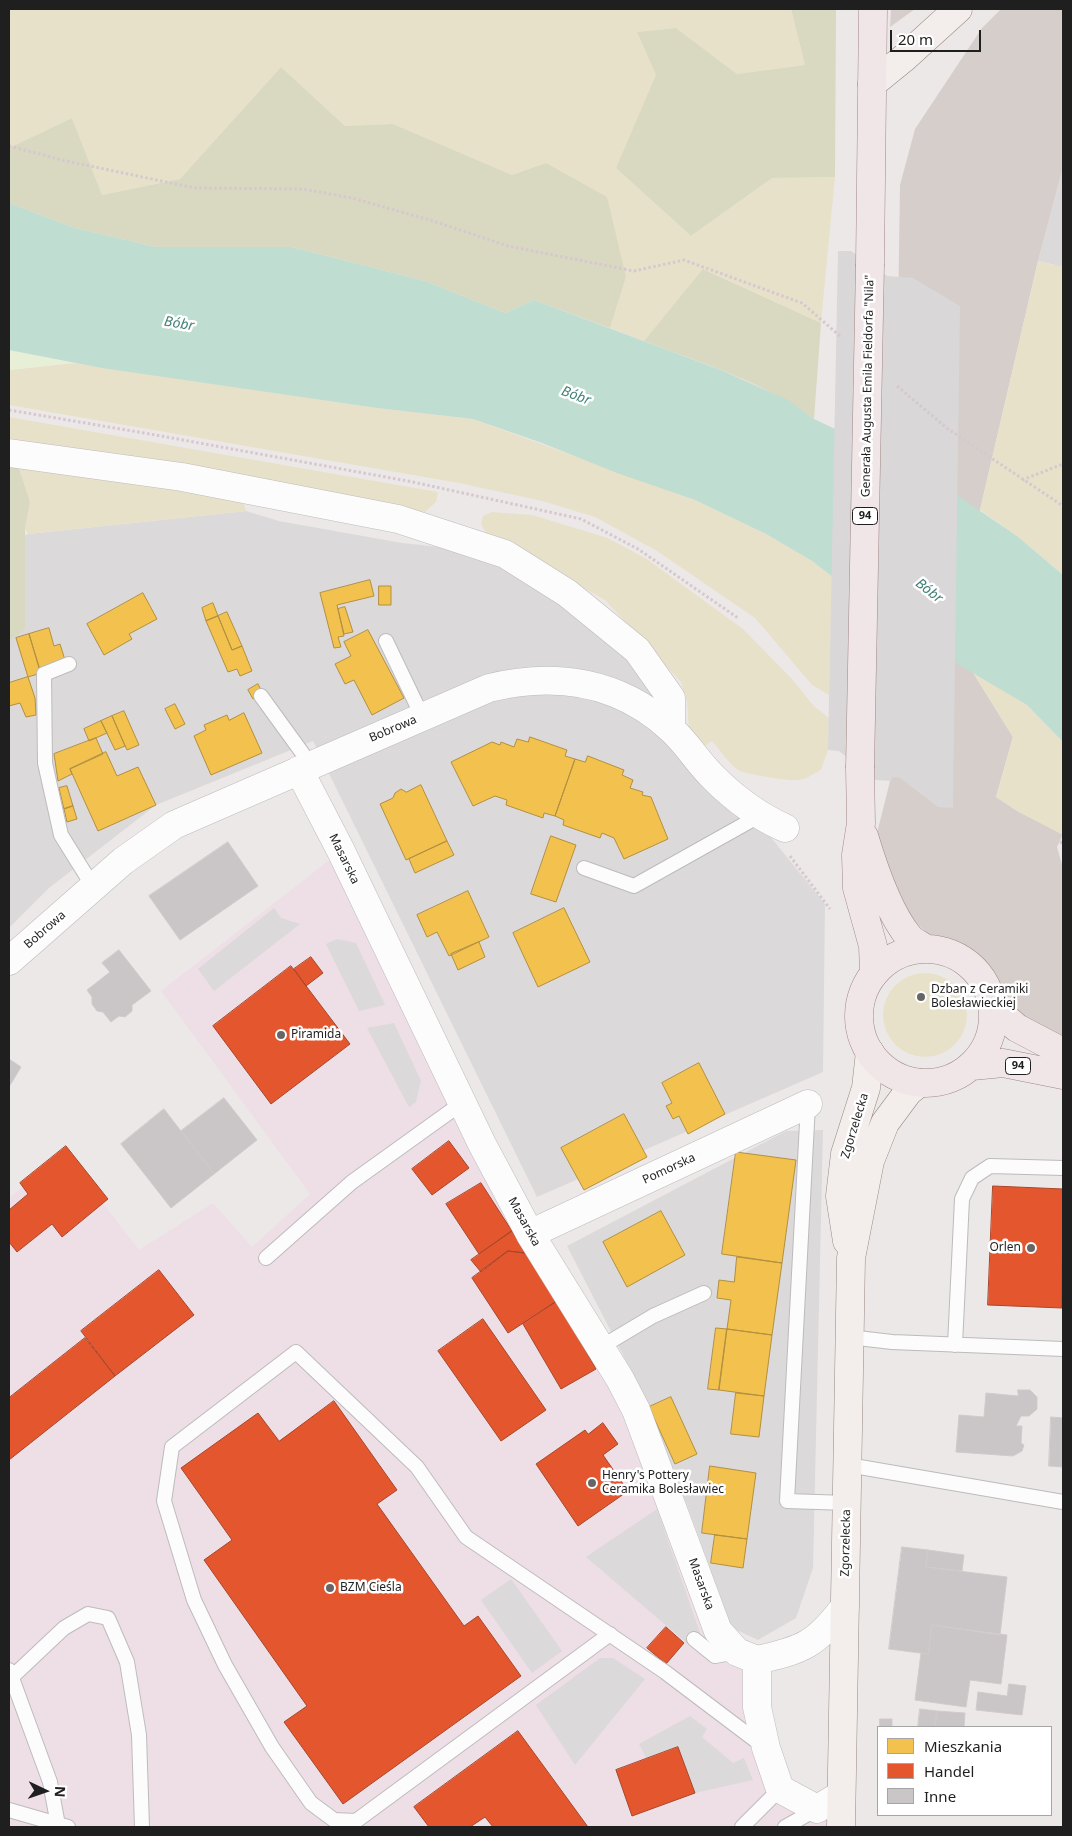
<!DOCTYPE html>
<html>
<head>
<meta charset="utf-8">
<style>
  body { margin:0 }
  #map { position:relative; width:1072px; height:1836px; overflow:hidden; background:#ede8e8; font-family:"Noto Sans",sans-serif }
  canvas { display:block }
  .frame { position:absolute; inset:0; border:10px solid #1f1f1f; pointer-events:none }
  .legend { position:absolute; left:877px; top:1726px; width:175px; height:90px; box-sizing:border-box; background:#fff; border:1px solid #a5a5a5; margin:0; padding:6px 9px; list-style:none; font-size:15px; color:#1f1f1f }
  .legend li { display:flex; align-items:center; gap:10px; height:25px }
  .legend b { width:25px; border:1px solid #a5a5a5 }
  .north { position:absolute; left:20px; top:1766px; width:50px; height:50px; -webkit-text-stroke:4px #fff; paint-order:stroke; rotate:93deg; font-size:14px; font-weight:700; line-height:20px; text-align:center; color:#1f1f1f }
  .north::after { content:''; display:block; margin:auto; width:18px; height:22px; background:#1f1f1f; clip-path:polygon(50% 0,100% 100%,50% 72%,0 100%) }
  .scale { position:absolute; left:890px; top:30px; width:91px; height:22px; box-sizing:border-box; border:2px solid #1f1f1f; border-top:0; padding-left:6px; font-size:15px; line-height:18px; white-space:nowrap; color:#1f1f1f; -webkit-text-stroke:4px #fff; paint-order:stroke }
</style>
</head>
<body>
<div id="map">
<canvas width="1072" height="1836"></canvas>
<div class="frame"></div>
<ul class="legend">
<li><b style="height:14px;background:#f2c14e"></b>Mieszkania</li>
<li><b style="height:14px;background:#e4572e"></b>Handel</li>
<li><b style="height:14px;background:#cac5c6"></b>Inne</li>
</ul>
<div class="north">N</div>
<div class="scale">20 m</div>
</div>
<script>
const g = document.querySelector('canvas').getContext('2d');
g.lineJoin = 'round';
function fill(path, color) { g.fillStyle = color; g.fill(path, 'evenodd'); }
function trace(path, color, width, dash) { g.strokeStyle = color; g.lineWidth = width; g.lineCap = dash ? 'butt' : 'round'; g.setLineDash(dash || []); g.stroke(path); }
function write(font, color, halo, rows, align = 'center') {
  g.font = font + ' "Noto Sans",sans-serif'; g.lineWidth = 5; g.setLineDash([]); g.textBaseline = 'middle'; g.strokeStyle = halo; g.fillStyle = color; for (const [text, x, y, turn = 0] of rows) {
    g.save(); g.translate(x, y); g.rotate((+turn || 0) * Math.PI / 180); g.textAlign = isNaN(turn) ? turn : align; if (halo) g.strokeText(text, 0, 0); g.fillText(text, 0, 0); g.restore();
  }
}
const residential = new Path2D(`
  M 1063,167 L 1063,267 L 1038,261 Z
  M 246,511 L 279,521 L 402,543 L 505,554 L 637,650 L 671,729 L 743,803 L 825,904 L 823,1072 L 537,1197 L 313,741 L 156,805 L 49,888 L 9,928 L 9,543 L 28,534 Z
  M 823,1130 L 813,1568 L 796,1618 L 758,1640 L 732,1628 L 688,1507 L 637,1382 L 567,1246 L 786,1131 Z`);
const commercial = new Path2D(`
  M 341,851 L 620,1379 L 718,1630 L 757,1660 L 780,1788 L 841,1827 L 9,1827 L 9,1198 L 64,1153 L 139,1250 L 213,1203 L 252,1247 L 310,1194 L 161,991 Z`);
const religious = new Path2D(`
  M 591,685 L 677,738 L 640,770 L 515,728 L 442,764 L 422,716 L 489,688 Z
  M 274,908 L 281,918 L 300,924 L 214,991 L 198,969 Z
  M 337,939 L 356,943 L 385,1005 L 359,1011 L 326,944 Z
  M 394,1023 L 421,1081 L 416,1102 L 409,1107 L 367,1028 Z
  M 657,1509 L 700,1633 L 689,1645 L 586,1557 Z
  M 511,1579 L 562,1651 L 532,1673 L 481,1600 Z
  M 600,1658 L 613,1658 L 645,1679 L 575,1765 L 536,1705 Z
  M 690,1716 L 707,1729 L 702,1737 L 733,1763 L 744,1758 L 753,1780 L 695,1793 L 678,1747 L 647,1759 L 639,1744 Z`);
const construction = new Path2D(`
  M 891,9 L 915,9 L 890,27 Z
  M 1001,9 L 1063,9 L 1063,167 L 1038,261 L 980,510 L 972,671 L 1013,737 L 996,797 L 1019,812 L 1063,834 L 1057,847 L 1063,868 L 1063,1043 L 1023,1023 L 999,988 L 992,971 L 977,956 L 962,946 L 927,933 L 913,921 L 891,881 L 877,833 L 891,777 L 900,185 L 915,129 L 982,28 Z`);
const grass = new Path2D(`
  M 9,9 L 791,9 L 805,65 L 737,74 L 676,28 L 637,32 L 657,75 L 616,168 L 691,236 L 772,178 L 835,177 L 821,323 L 704,269 L 644,341 L 610,328 L 626,277 L 546,163 L 512,175 L 393,124 L 345,126 L 281,67 L 180,179 L 102,195 L 72,118 L 9,148 Z
  M 1038,261 L 1063,267 L 1063,575 L 1017,536 L 980,510 Z
  M 74,363 L 377,408 L 473,419 L 695,500 L 766,534 L 812,561 L 832,576 L 829,695 L 812,685 L 755,618 L 657,551 L 595,517 L 542,501 L 459,483 L 9,405 L 9,370 Z
  M 9,417 L 438,492 L 436,502 L 425,512 L 186,466 L 9,442 Z
  M 18,465 L 243,500 L 246,511 L 28,534 L 25,529 L 30,502 Z
  M 492,512 L 532,515 L 608,538 L 647,559 L 743,629 L 793,680 L 813,705 L 829,718 L 828,750 L 821,770 C 814,773 807,779 800,780 C 793,782 744,774 738,770 C 728,763 720,750 712,741 L 705,746 L 689,731 L 687,702 L 681,682 L 605,600 L 486,533 L 481,524 L 483,516 Z
  M 972,671 L 1027,705 L 1063,742 L 1063,835 L 1019,812 L 996,797 L 1013,737 Z
  M883 1015a42 42 0 1 1 84 0a42 42 0 1 1-84 0Z`);
const forest = new Path2D(`
  M 791,9 L 836,9 L 835,177 L 772,178 L 691,236 L 616,168 L 656,75 L 637,32 L 676,28 L 737,74 L 805,65 Z
  M 281,67 L 345,126 L 393,124 L 512,175 L 546,163 L 607,197 L 626,277 L 610,328 L 534,300 L 505,313 L 425,281 L 292,247 L 156,247 L 75,228 L 9,203 L 9,148 L 72,118 L 102,195 L 180,179 Z
  M 703,269 L 821,323 L 814,419 C 764,382 702,363 644,341 Z
  M 9,464 L 18,465 L 30,502 L 25,529 L 25,629 L 9,641 Z`);
const park = new Path2D(`
  M 9,350 L 16,351 L 74,363 L 9,370 Z`);
const water = new Path2D(`
  M 9,203 L 75,228 L 156,247 L 292,247 L 425,281 L 505,313 L 534,300 L 721,370 L 788,400 L 814,419 L 917,468 L 1017,536 L 1063,575 L 1063,742 L 1027,705 L 907,634 L 812,561 L 766,534 L 695,500 L 617,473 L 542,443 L 473,419 L 377,408 L 102,368 L 9,350 Z`);
const pier = new Path2D(`
  M 838,251 L 851,251 L 887,276 L 913,278 L 960,306 L 953,808 L 938,807 L 900,778 L 892,777 L 891,781 L 876,780 L 839,751 L 828,750 Z`);
const homes = new Path2D(`
  M 370,580 L 374,596 L 337,605 L 344,636 L 338,637 L 341,647 L 334,648 L 320,593 Z
  M 379,586 L 391,586 L 391,605 L 379,605 Z
  M 143,593 L 157,619 L 129,634 L 132,639 L 104,655 L 87,624 Z
  M 213,603 L 218,616 L 206,621 L 202,608 Z
  M 345,607 L 353,632 L 344,634 L 338,609 Z
  M 227,612 L 242,646 L 232,650 L 218,616 Z
  M 218,616 L 232,650 L 242,646 L 252,671 L 240,676 L 237,669 L 228,672 L 206,621 Z
  M 49,628 L 54,646 L 60,644 L 65,660 L 39,668 L 29,634 Z
  M 368,630 L 404,698 L 372,715 L 354,680 L 345,684 L 335,664 L 351,656 L 344,642 Z
  M 29,634 L 41,673 L 28,677 L 16,638 Z
  M 28,677 L 35,698 L 36,715 L 26,717 L 20,703 L 9,706 L 9,683 Z
  M 258,684 L 263,694 L 253,699 L 248,690 Z
  M 175,704 L 185,724 L 175,729 L 165,709 Z
  M 124,711 L 139,745 L 127,750 L 112,716 Z
  M 244,713 L 262,753 L 211,775 L 194,736 L 206,730 L 204,725 L 227,715 L 229,720 Z
  M 112,716 L 125,746 L 115,750 L 101,721 Z
  M 101,721 L 107,733 L 89,741 L 84,729 Z
  M 530,737 L 567,750 L 565,756 L 575,759 L 555,816 L 544,813 L 543,818 L 506,805 L 507,800 L 495,796 L 473,806 L 451,762 L 492,742 L 500,745 L 501,742 L 514,747 L 517,739 L 528,742 Z
  M 96,738 L 103,754 L 70,769 L 72,774 L 58,781 L 54,754 Z
  M 106,752 L 117,776 L 138,767 L 156,805 L 98,831 L 70,769 Z
  M 588,756 L 624,770 L 622,775 L 633,780 L 630,788 L 643,792 L 642,795 L 651,797 L 668,839 L 624,859 L 614,838 L 602,833 L 600,838 L 563,825 L 564,820 L 555,816 L 575,759 L 585,762 Z
  M 421,785 L 447,841 L 406,860 L 380,804 L 393,798 L 395,793 L 401,789 L 406,792 Z
  M 67,786 L 73,806 L 64,809 L 59,788 Z
  M 73,806 L 77,819 L 67,822 L 64,809 Z
  M 551,836 L 576,845 L 556,902 L 531,894 Z
  M 447,841 L 454,855 L 415,873 L 409,859 Z
  M 468,891 L 489,937 L 449,956 L 437,932 L 427,937 L 417,915 Z
  M 564,908 L 590,962 L 538,987 L 513,933 Z
  M 479,942 L 485,957 L 458,970 L 451,954 Z
  M 699,1063 L 725,1114 L 688,1134 L 679,1116 L 673,1119 L 666,1106 L 672,1103 L 662,1083 Z
  M 624,1114 L 647,1157 L 584,1190 L 561,1148 Z
  M 736,1152 L 796,1160 L 782,1263 L 722,1254 Z
  M 661,1211 L 685,1255 L 627,1287 L 603,1242 Z
  M 737,1257 L 782,1263 L 772,1335 L 727,1329 L 731,1300 L 717,1298 L 719,1280 L 734,1282 Z
  M 716,1328 L 727,1329 L 719,1390 L 708,1389 Z
  M 727,1329 L 772,1335 L 764,1396 L 719,1390 Z
  M 736,1393 L 764,1396 L 759,1437 L 731,1434 Z
  M 671,1397 L 697,1454 L 675,1464 L 649,1407 Z
  M 710,1466 L 756,1473 L 747,1539 L 702,1533 Z
  M 715,1535 L 747,1539 L 743,1568 L 711,1563 Z`);
const shops = new Path2D(`
  M 311,957 L 323,973 L 306,986 L 294,969 Z
  M 291,966 L 350,1044 L 271,1104 L 213,1026 Z
  M 449,1141 L 469,1168 L 432,1195 L 412,1169 Z
  M 66,1146 L 108,1199 L 62,1237 L 52,1224 L 17,1252 L 9,1242 L 9,1210 L 28,1194 L 20,1183 Z
  M 481,1183 L 512,1231 L 479,1254 L 446,1204 Z
  M 993,1186 L 1063,1189 L 1062,1308 L 988,1305 Z
  M 512,1231 L 525,1253 L 508,1251 L 481,1272 L 471,1260 Z
  M 508,1251 L 525,1253 L 557,1301 L 508,1333 L 472,1278 Z
  M 159,1270 L 194,1315 L 115,1376 L 81,1331 Z
  M 557,1301 L 596,1369 L 561,1389 L 523,1324 Z
  M 483,1319 L 546,1410 L 501,1441 L 438,1351 Z
  M 85,1338 L 115,1376 L 9,1460 L 9,1398 Z
  M 334,1401 L 397,1490 L 377,1504 L 464,1626 L 478,1616 L 521,1676 L 343,1804 L 284,1722 L 307,1706 L 204,1560 L 232,1540 L 181,1468 L 258,1413 L 279,1441 Z
  M 603,1423 L 618,1444 L 603,1455 L 628,1491 L 578,1526 L 536,1464 L 585,1430 L 588,1434 Z
  M 666,1627 L 684,1643 L 666,1664 L 647,1648 Z
  M 518,1731 L 588,1827 L 493,1827 L 485,1817 L 470,1827 L 429,1827 L 414,1807 Z
  M 678,1747 L 695,1793 L 632,1816 L 616,1770 Z`);
const building = new Path2D(`
  M 228,842 L 258,886 L 180,940 L 149,896 Z
  M 119,950 L 151,991 L 132,1005 L 132,1011 L 125,1017 L 119,1016 L 111,1022 L 103,1012 L 97,1011 L 92,1004 L 92,997 L 87,990 L 110,972 L 102,963 Z
  M 9,1059 L 21,1067 L 9,1087 Z
  M 224,1098 L 257,1140 L 214,1174 L 181,1131 Z
  M 164,1109 L 214,1174 L 171,1208 L 121,1144 Z
  M 1018,1390 L 1030,1390 L 1037,1397 L 1037,1409 L 1029,1416 L 1021,1416 L 1016,1426 L 1022,1426 L 1021,1443 L 1024,1445 L 1022,1451 L 1013,1456 L 956,1452 L 959,1415 L 984,1417 L 986,1393 L 1018,1396 Z
  M 1051,1417 L 1063,1418 L 1063,1467 L 1049,1466 Z
  M 902,1547 L 928,1550 L 926,1567 L 1007,1577 L 1000,1635 L 932,1625 L 928,1654 L 889,1649 Z
  M 928,1550 L 964,1555 L 962,1571 L 926,1567 Z
  M 932,1625 L 1007,1635 L 1001,1684 L 970,1680 L 966,1707 L 915,1700 L 921,1653 L 928,1654 Z
  M 1009,1684 L 1026,1686 L 1022,1715 L 976,1710 L 978,1692 L 1007,1696 Z
  M 920,1709 L 937,1711 L 935,1727 L 918,1727 Z
  M 937,1711 L 965,1713 L 964,1727 L 935,1727 Z
  M 880,1719 L 892,1719 L 892,1727 L 880,1727 Z`);
const path = new Path2D(`
  M 9,146 L 66,161 L 195,188 L 303,189 L 352,198 L 433,221 L 508,246 L 634,271 L 684,260 L 802,303 L 840,336
  M 897,386 L 948,429 L 1063,506
  M 9,410 L 150,434 L 413,482 L 581,519 L 638,549 L 738,618
  M 1022,480 L 1063,464
  M 1060,842 L 1063,843
  M 790,856 L 830,909`);
const lane = new Path2D(`
  M 386,641 L 422,716
  M 69,664 L 44,674 L 45,763 L 61,835 L 94,888
  M 261,696 L 311,765
  M 584,868 L 634,886 L 759,816
  M 808,1104 L 787,1501 L 847,1503
  M 266,1258 L 352,1182 L 462,1103
  M 849,1337 L 892,1342 L 1063,1349
  M 955,1345 L 962,1199 L 972,1178 L 990,1166 L 1063,1168
  M 601,1347 L 653,1316 L 704,1293
  M 848,1465 L 1063,1502
  M 610,1634 L 356,1821 L 334,1820 L 311,1803 L 272,1747 L 225,1665 L 194,1600 L 164,1501 L 172,1447 L 296,1352 L 417,1467 L 466,1537 L 665,1672 L 763,1746
  M 694,1639 L 715,1656 L 737,1652
  M 9,1670 L 50,1782 L 58,1825
  M 11,1678 L 64,1628 L 88,1614 L 108,1618 L 127,1662 L 139,1735 L 142,1827
  M 9,1810 L 68,1827
  M 742,1827 L 780,1789
  M 785,1827 L 817,1809`);
const street = new Path2D(`
  M 9,453 L 182,477 L 398,519 L 505,554 L 567,593 L 637,650 L 671,698 L 671,729
  M 299,770 L 341,851 L 482,1144 L 530,1234 L 620,1379 L 636,1410 L 718,1631 L 737,1652 L 757,1660 L 757,1707 L 766,1748 L 780,1789 L 817,1809 L 841,1795
  M 9,961 L 123,861 L 174,825 L 489,688 C 555,672 619,681 671,729 C 687,743 698,763 714,778 C 735,799 758,816 785,828
  M 530,1234 L 808,1104
  M 757,1660 C 803,1650 817,1644 845,1606`);
const secondary = new Path2D(`
  M 872,84 L 904,58 L 958,9
  M 847,1241 L 840,1196 L 845,1154 L 866,1088 L 870,1052
  M 841,1827 L 851,1258 L 870,1161 L 885,1123 L 908,1092 L 919,1083`);
const primary = new Path2D(`
  M 870,264 L 873,9
  M 860,768 L 861,823 L 856,855 L 857,888 L 873,946 L 874,973
  M 864,836 C 873,866 889,913 909,937 C 913,942 921,945 926,949
  M859 1016a67 67 0 1 1 134 0a67 67 0 1 1-134 0Z
  M 993,1007 L 1017,1028 L 1063,1052
  M 972,1066 L 1003,1063 L 1063,1075`);
const primaryBridge = new Path2D(`
  M 860,768 L 870,264`);
const markers = [
  [921,997,5,"#676565"],
  [281,1035,5,"#676565"],
  [1031,1248,5,"#676565"],
  [592,1483,5,"#676565"],
  [330,1588,5,"#676565"]
];
const shields = [
  [865,516,25],
  [1018,1066,25]
];
const shieldNames = [
  ["94",865,516],
  ["94",1018,1066]
];
const streetNames = [
  ["Generała Augusta Emila Fieldorfa \"Nila\"",868,386,-89],
  ["Bobrowa",393,729,-23],
  ["Masarska",344,859,64],
  ["Bobrowa",45,930,-41],
  ["Zgorzelecka",855,1126,-73],
  ["Pomorska",669,1169,-25],
  ["Masarska",524,1222,61],
  ["Zgorzelecka",846,1543,-89],
  ["Masarska",701,1584,70]
];
const poiNames = [
  ["Dzban z Ceramiki",931,990],
  ["Bolesławieckiej",931,1004],
  ["Piramida",291,1035],
  ["Orlen",1021,1248,"right"],
  ["Henry's Pottery",602,1476],
  ["Ceramika Bolesławiec",602,1490],
  ["BZM Cieśla",340,1588]
];
const waterNames = [
  ["Bóbr",179,324,9],
  ["Bóbr",576,396,20],
  ["Bóbr",929,591,38]
];
fill(residential, '#dcd9da');
fill(commercial, '#eedfe6');
fill(religious, '#dbd9d9');
fill(construction, '#d6cecb');
fill(grass, '#e8e1ca');
fill(forest, '#d9d8c0');
fill(park, '#e7efd6');
fill(water, '#bfddd0');
fill(pier, '#d9d7d7');
fill(homes, '#f2c14e');
trace(homes, '#b39040', 1);
fill(shops, '#e4572e');
trace(shops, '#a9462a', 1);
fill(building, '#cac5c6');
trace(building, '#d0cacb', 1);
trace(lane, '#bdbbbb', 16);
trace(street, '#bdbbbb', 29);
trace(secondary, '#968982', 29);
trace(primary, '#a18787', 29);
trace(path, '#d5c8cf', 3, [2.5, 2.5]);
trace(lane, '#fcfcfc', 14);
trace(street, '#fcfcfc', 28);
trace(secondary, '#f3eeeb', 28);
trace(primary, '#f0e6e7', 28);
trace(primaryBridge, '#a18787', 29, []);
trace(primaryBridge, '#f0e6e7', 28);
for (const [x, y, r, color] of markers) { const dot = new Path2D(); dot.arc(x, y, r, 0, 2 * Math.PI); g.fillStyle = color; g.fill(dot); trace(dot, '#fff', 2); }
for (const [x, y, w] of shields) { const box = new Path2D(); box.roundRect(x - w / 2, y - 8.5, w, 17, 4); g.fillStyle = '#fff'; g.fill(box); trace(box, '#1f1f1f', 1); }
write('bold 11px', '#1f1f1f', null, shieldNames);
write('12px', '#1f1f1f', '#fff', streetNames);
write('12px', '#1f1f1f', '#fff', poiNames, 'left');
write('italic 14px', '#438177', '#fff', waterNames);
</script>
</body>
</html>
